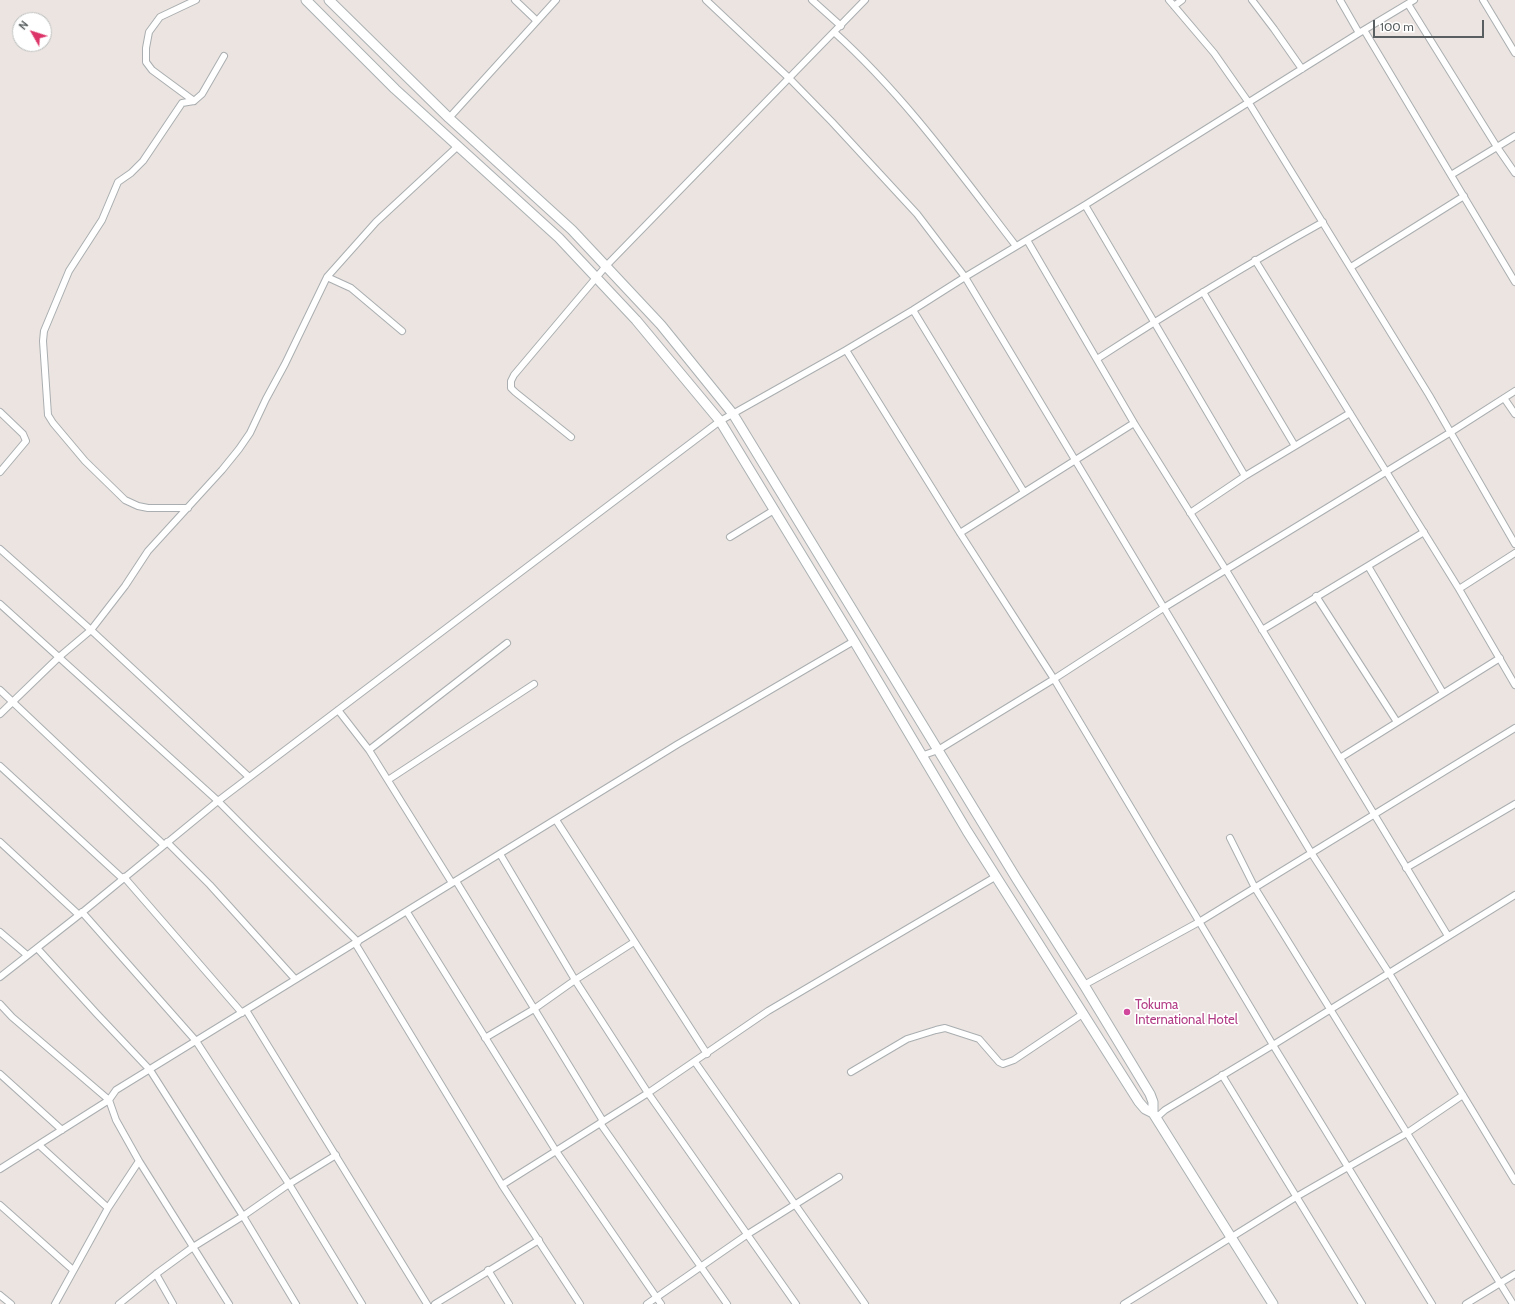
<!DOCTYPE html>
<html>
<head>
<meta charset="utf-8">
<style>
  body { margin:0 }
  #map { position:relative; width:1515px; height:1304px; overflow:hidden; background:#ebe4e0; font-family:Cabin,sans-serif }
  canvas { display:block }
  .north { position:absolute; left:12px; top:12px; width:40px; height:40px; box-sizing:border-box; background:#fff; border:1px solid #bdbfbf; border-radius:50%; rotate:309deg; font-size:11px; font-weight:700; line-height:16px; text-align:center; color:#595f60 }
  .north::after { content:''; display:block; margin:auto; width:14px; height:18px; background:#dc3469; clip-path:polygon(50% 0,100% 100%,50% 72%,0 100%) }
  .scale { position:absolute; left:1373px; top:20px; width:111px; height:18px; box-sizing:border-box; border:2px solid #595f60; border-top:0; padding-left:5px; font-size:12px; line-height:14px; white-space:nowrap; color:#595f60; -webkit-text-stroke:3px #fff; paint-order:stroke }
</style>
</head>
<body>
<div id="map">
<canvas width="1515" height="1304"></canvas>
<div class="north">N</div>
<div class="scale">100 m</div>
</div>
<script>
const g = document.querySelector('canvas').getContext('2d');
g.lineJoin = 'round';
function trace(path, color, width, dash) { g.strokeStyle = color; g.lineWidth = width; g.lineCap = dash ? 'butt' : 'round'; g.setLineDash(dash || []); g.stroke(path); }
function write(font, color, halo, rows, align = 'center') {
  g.font = font + ' Cabin,sans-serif'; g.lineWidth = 3.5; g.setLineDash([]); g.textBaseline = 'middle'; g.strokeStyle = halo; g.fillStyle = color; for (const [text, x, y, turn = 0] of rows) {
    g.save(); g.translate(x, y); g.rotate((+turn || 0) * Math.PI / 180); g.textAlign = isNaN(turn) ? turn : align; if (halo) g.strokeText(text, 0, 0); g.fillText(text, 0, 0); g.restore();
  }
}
const minor = new Path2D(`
  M 515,0 L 537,21
  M 706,0 L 790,79 L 832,122 L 917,214 L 965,277 L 1312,854 L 1389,973 L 1515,1181
  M 812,0 L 841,26
  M 1169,0 L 1214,53 L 1249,103 L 1429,395 L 1515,544
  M 1252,0 L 1274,29 L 1302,69
  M 1340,0 L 1359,33
  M 1483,0 L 1515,53
  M 1408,4 L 1497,147 L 1515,173
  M 1174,6 L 1182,0
  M 1364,30 L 1515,282
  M 834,32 C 904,95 959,172 1016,246
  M 194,101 L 152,70 L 146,62 L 146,48 L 149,32 L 160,17 L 196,0
  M 449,118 L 556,0
  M 1451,175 L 1515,136
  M 1085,205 L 1245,476
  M 1027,240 L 1134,423 L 1226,570 L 1448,936
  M 1255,260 L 1459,589 L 1515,685
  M 1351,267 L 1464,196
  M 327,277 L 351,288 L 402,331
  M 1203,292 L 1295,446
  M 913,310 L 1024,492
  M 846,350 L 960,533 L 1054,679 L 1273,1045 L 1432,1304
  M 1097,359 C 1171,311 1246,265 1323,222
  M 1504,398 L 1515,414
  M 0,412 L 23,434 L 26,441 L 0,472
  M 571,437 L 515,392 L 511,388 L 511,381 L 514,375 L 606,266 L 865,0
  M 188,508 L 148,508 L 138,506 L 125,500 L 85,461 L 53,423 L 48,415 L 43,341 L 44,331 L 69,271 L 102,220 L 118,182 L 131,173 L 143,161 L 182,103 L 194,101 L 202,94 L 224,56
  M 1190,513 L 1245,476 L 1350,413
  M 960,533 L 1134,423
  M 730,537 L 774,510
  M 0,549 L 91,630 L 249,777
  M 1368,566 L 1443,693
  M 1459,589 L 1515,553
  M 1316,596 L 1397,722
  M 0,604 L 218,801 L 358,942
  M 1262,630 L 1424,532
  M 0,690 L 164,845
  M 338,710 L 369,750 L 452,883
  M 0,714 L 59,657 L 91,630 L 125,586 L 148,551 L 222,470 L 239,449 L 250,433 L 266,399 L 285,364 L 327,277 L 376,222 L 458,146
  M 369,750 L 507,643
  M 921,756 L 938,750 L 1054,679 L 1165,607 L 1451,432 L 1515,391
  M 1340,758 L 1500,658
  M 0,766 L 123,879
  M 388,780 L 534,684
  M 556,820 L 707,1054
  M 1230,838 L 1255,888 L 1513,1304
  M 0,842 L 79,915
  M 167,842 L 210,885 L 295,979
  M 500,854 L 575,980 L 648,1093 L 796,1304
  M 1406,868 L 1515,804
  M 124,877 L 242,1013
  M 456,881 L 603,1121
  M 82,912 L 196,1041 L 289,1184 L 362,1304
  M 407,912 L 556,1151 L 661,1304
  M 0,932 L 27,955
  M 355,943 L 502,1185 L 580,1304
  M 37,948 L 97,1014 L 150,1070 L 243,1216 L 296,1304
  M 0,977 L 79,915 L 218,801 L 720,421 L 846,350 L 913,310 L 965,277 L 1085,205 L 1359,33 L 1414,0
  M 1084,985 L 1199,922 L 1515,728
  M 0,1004 L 12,1017 L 109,1100 L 116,1120 L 139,1161 L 108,1208 L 55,1304
  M 246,1010 L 427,1304
  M 485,1038 L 534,1009 L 575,980 L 634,942
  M 695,1062 L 865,1304
  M 851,1072 L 907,1039 L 936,1030 L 945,1028 L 979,1039 L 999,1062 L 1003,1064 L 1014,1060 L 1084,1013
  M 0,1074 L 62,1130
  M 1222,1075 L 1362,1304
  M 1156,1118 L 1165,1110 L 1273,1045 L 1515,895
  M 600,1123 L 727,1304
  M 39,1145 L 108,1208
  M 139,1161 L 229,1304
  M 0,1169 L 109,1100 L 116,1090 L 678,744 L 854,641
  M 502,1185 L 648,1093 L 768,1011 L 995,877
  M 0,1205 L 73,1270
  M 488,1270 L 509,1304
  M 0,1295 L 11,1304
  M 119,1304 L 156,1274
  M 173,1304 L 156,1274 L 193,1247 L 243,1216 L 289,1184 L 336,1155
  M 435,1304 L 539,1240
  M 647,1304 L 748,1234 L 839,1177
  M 1124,1304 L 1296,1197 L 1407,1133 L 1463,1095
  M 1466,1304 L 1515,1274`);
const secondary = new Path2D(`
  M 306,0 L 395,89 L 559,238 L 636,320 L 720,421 L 854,641 L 967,831 L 1139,1102 L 1145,1109 L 1153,1113 L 1273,1304
  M 329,0 L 449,118 L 572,230 L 661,325 L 733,414 L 1016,878 L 1084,985 L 1150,1094 L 1153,1102 L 1153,1113`);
const markers = [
  [1127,1012,4,"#d1479c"]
];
const hotelNames = [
  ["Tokuma",1135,1005],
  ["International Hotel",1135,1020]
];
trace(minor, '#aaaeb0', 8);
trace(secondary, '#abb1b3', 11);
trace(minor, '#fff', 6);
trace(secondary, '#fff', 9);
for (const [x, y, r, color] of markers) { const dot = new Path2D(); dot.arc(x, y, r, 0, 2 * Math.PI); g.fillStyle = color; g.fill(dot); trace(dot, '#fff', 1.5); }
write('13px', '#b23c85', '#fff', hotelNames, 'left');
</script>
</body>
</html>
